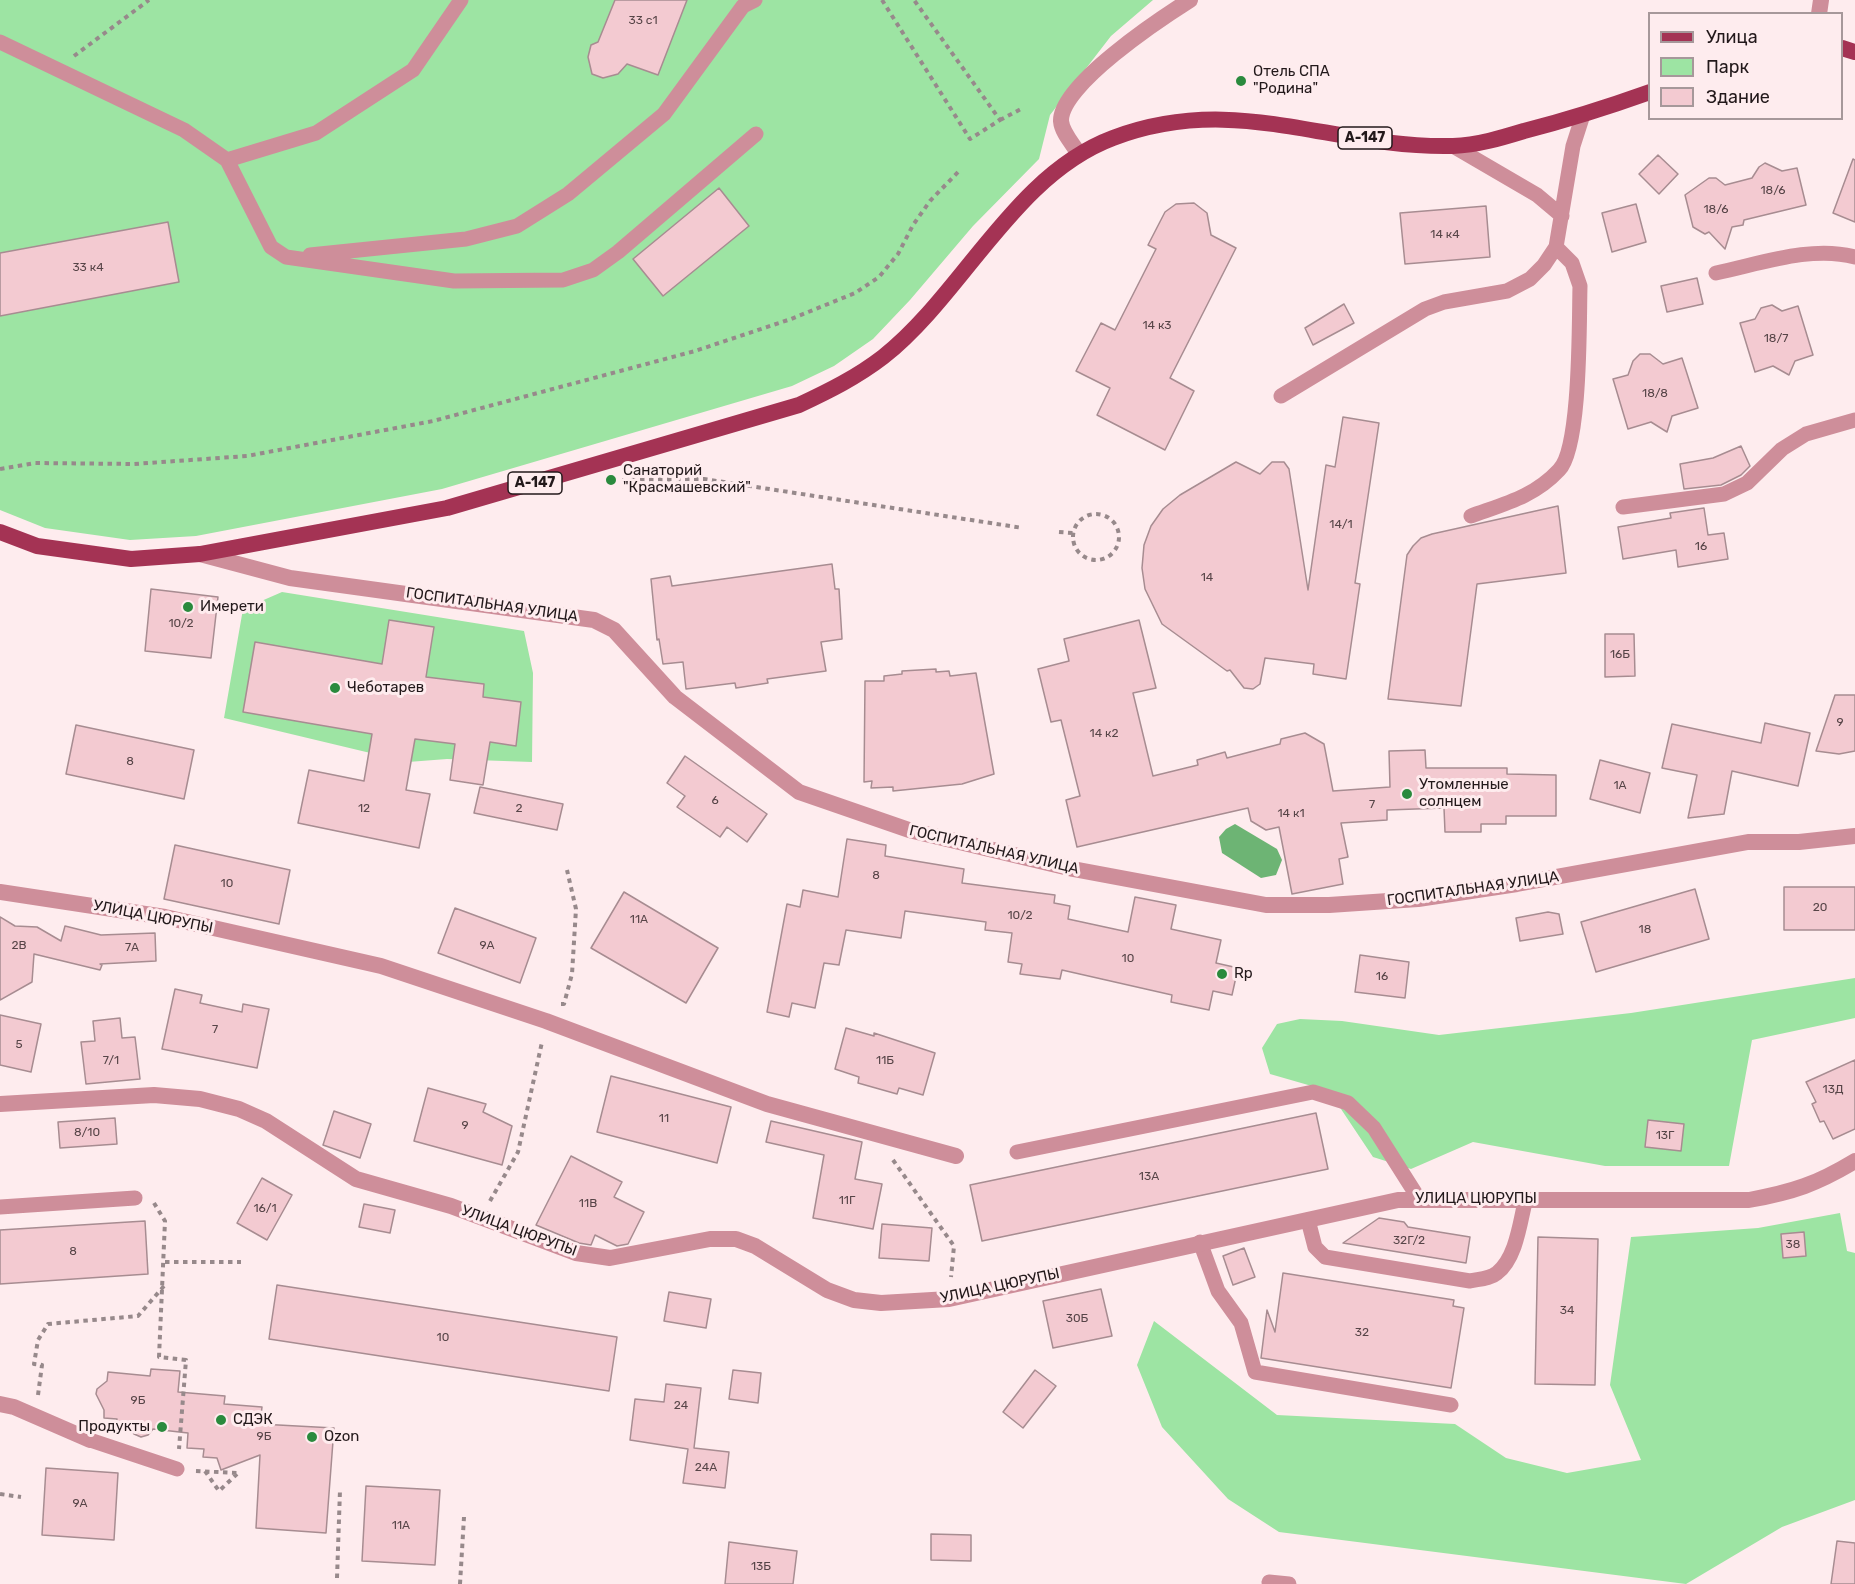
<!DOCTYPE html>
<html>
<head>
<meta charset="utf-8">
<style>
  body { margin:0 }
  #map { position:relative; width:1855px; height:1584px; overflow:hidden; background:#feecee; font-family:Rubik,sans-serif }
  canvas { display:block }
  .legend { position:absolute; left:1648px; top:12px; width:195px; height:108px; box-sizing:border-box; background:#feecee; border:2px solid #a6989a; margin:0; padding:8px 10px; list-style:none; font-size:18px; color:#23191b }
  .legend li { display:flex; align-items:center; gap:12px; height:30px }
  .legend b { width:30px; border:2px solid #a6989a }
</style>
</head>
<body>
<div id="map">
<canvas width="1855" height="1584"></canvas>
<ul class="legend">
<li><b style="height:8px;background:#a43354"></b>Улица</li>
<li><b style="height:16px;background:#9de4a3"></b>Парк</li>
<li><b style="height:16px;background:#f3cad1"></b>Здание</li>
</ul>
</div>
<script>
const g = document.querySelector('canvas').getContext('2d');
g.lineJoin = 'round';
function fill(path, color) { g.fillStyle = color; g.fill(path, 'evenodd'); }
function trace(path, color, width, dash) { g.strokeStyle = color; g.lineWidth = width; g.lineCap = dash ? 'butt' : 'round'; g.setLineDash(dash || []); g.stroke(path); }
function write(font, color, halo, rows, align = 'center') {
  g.font = font + ' Rubik,sans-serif'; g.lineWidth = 6; g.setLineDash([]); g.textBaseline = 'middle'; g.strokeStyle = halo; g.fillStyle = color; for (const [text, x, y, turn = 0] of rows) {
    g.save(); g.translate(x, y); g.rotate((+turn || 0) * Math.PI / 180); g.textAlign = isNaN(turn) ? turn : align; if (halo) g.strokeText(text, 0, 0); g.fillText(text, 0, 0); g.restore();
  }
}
const green = new Path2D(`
  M 0,0 L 1153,0 L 1111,36 L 1050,115 L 1039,159 L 973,226 L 910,300 L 873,339 L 834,366 L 792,386 L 442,489 L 196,536 L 130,540 L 45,528 L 0,510 Z
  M 282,592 L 524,631 L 533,673 L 532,762 L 447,759 L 408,762 L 224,718 L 243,609 Z
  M 1855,978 L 1855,1018 L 1752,1040 L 1729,1166 L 1605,1166 L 1473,1142 L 1411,1169 L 1373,1157 L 1329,1091 L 1270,1074 L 1262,1048 L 1277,1024 L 1300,1019 L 1342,1021 L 1439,1035 L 1631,1013 Z
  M 1840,1213 L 1847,1251 L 1855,1253 L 1855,1500 L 1782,1527 L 1686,1584 L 1279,1532 L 1228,1499 L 1162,1427 L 1137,1365 L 1154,1321 L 1277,1415 L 1455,1424 L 1506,1458 L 1567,1473 L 1641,1460 L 1610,1385 L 1631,1237 L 1758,1228 Z`);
const water = new Path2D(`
  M 1235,824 L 1277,849 L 1282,860 L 1276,875 L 1261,878 L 1222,853 L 1219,837 L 1226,829 Z`);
const building = new Path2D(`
  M 615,0 L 687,0 L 658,75 L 627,64 L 618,74 L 603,78 L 592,74 L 588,57 L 591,45 L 598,42 Z
  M 1658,155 L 1678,174 L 1659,194 L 1639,174 Z
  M 1853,159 L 1855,160 L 1855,222 L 1833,213 Z
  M 1765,163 L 1782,171 L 1797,168 L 1806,205 L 1744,220 L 1743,225 L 1732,227 L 1725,249 L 1709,232 L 1705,234 L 1693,227 L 1685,195 L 1709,178 L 1716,178 L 1725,185 L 1752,178 L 1759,167 Z
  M 719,188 L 749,226 L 663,296 L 633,259 Z
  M 1194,203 L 1207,213 L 1211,235 L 1236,248 L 1170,378 L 1194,391 L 1165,450 L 1097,415 L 1110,388 L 1076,371 L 1101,323 L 1115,330 L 1156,249 L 1148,245 L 1165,212 L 1176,204 Z
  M 1636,204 L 1646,242 L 1612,252 L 1602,213 Z
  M 1486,206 L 1490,257 L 1405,264 L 1400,213 Z
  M 168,222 L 179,282 L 0,316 L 0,253 Z
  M 1697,278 L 1703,304 L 1667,312 L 1661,286 Z
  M 1344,304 L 1354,323 L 1313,345 L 1305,328 Z
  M 1772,305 L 1782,311 L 1798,306 L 1813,355 L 1795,361 L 1789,375 L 1773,366 L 1755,372 L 1740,323 L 1755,319 L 1761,308 Z
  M 1640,354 L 1650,354 L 1663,364 L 1682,358 L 1698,408 L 1672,416 L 1667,432 L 1651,422 L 1628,429 L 1613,379 L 1628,375 L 1633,361 Z
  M 1343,417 L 1379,423 L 1355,583 L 1360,584 L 1346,679 L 1313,674 L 1314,664 L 1265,658 L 1260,684 L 1253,689 L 1244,688 L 1230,670 L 1227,671 L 1162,624 L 1145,589 L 1142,568 L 1144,545 L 1151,526 L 1163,509 L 1180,495 L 1236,462 L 1260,474 L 1272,462 L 1284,462 L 1289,469 L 1308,590 L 1326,465 L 1335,467 Z
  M 1741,446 L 1750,466 L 1741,475 L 1721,485 L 1684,489 L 1680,464 L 1713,458 Z
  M 1558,506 L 1566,573 L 1477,584 L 1461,706 L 1388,699 L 1407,555 L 1413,546 L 1421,538 L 1432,534 Z
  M 1704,508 L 1708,535 L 1724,533 L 1728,559 L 1678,567 L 1676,550 L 1623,559 L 1618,527 L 1671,518 L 1670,513 Z
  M 832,564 L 835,589 L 839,589 L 842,639 L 821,642 L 826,671 L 767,679 L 768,683 L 736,688 L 735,683 L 686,689 L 683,662 L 663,664 L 659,639 L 657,640 L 651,579 L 670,576 L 672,586 Z
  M 151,589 L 218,597 L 211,658 L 145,651 Z
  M 389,620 L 434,627 L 426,677 L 484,684 L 483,697 L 521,702 L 516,746 L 490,742 L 483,785 L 450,780 L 455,744 L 415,739 L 406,790 L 430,794 L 419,848 L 298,823 L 309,770 L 364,781 L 372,734 L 243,712 L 255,642 L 382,664 Z
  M 1139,620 L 1156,688 L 1133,693 L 1153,776 L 1198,765 L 1197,760 L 1225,752 L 1227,758 L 1280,744 L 1281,739 L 1305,733 L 1324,744 L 1333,791 L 1390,787 L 1389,751 L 1425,750 L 1426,768 L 1507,768 L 1507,774 L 1556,775 L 1556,816 L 1506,816 L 1506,824 L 1481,824 L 1481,832 L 1445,832 L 1444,808 L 1387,810 L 1387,820 L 1341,823 L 1348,857 L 1339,859 L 1343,884 L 1292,894 L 1279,827 L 1266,830 L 1251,821 L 1248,808 L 1077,847 L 1066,800 L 1080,796 L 1061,720 L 1051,722 L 1038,669 L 1069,661 L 1064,639 Z
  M 1605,634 L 1634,634 L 1635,676 L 1605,677 Z
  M 936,669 L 936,672 L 949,671 L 950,676 L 976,673 L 994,774 L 962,784 L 893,791 L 893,787 L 871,788 L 872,781 L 864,782 L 865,681 L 884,681 L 884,676 L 902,674 L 902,671 Z
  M 1835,695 L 1855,695 L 1855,751 L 1839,754 L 1816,751 Z
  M 1765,723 L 1810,733 L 1798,786 L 1732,771 L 1724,814 L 1688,818 L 1697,775 L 1662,768 L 1672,724 L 1761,743 Z
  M 76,725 L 194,750 L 184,799 L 66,774 Z
  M 685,756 L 767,814 L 747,842 L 727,827 L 720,837 L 677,807 L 685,796 L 667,783 Z
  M 1600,760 L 1650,773 L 1640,813 L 1590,799 Z
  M 480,787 L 563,804 L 557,830 L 474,813 Z
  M 847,839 L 886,845 L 885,856 L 964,869 L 962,883 L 1055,895 L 1054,903 L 1070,906 L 1068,919 L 1128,932 L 1135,897 L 1176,905 L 1171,929 L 1221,940 L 1216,963 L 1238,968 L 1232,995 L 1213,991 L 1209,1010 L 1171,1002 L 1172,995 L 1062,970 L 1060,979 L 1020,974 L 1022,964 L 1008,962 L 1012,933 L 985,930 L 986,922 L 905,911 L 901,938 L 846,930 L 839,965 L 824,963 L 815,1008 L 792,1003 L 789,1017 L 767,1012 L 787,904 L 800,907 L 803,890 L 838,897 Z
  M 175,845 L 290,870 L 279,924 L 164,899 Z
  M 1784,887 L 1855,887 L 1855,930 L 1784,930 Z
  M 1695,889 L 1709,939 L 1596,972 L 1581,922 Z
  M 624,892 L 718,948 L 686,1003 L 591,948 Z
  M 455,908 L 536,938 L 520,983 L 438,953 Z
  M 1548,912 L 1559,914 L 1563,934 L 1520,941 L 1516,918 Z
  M 0,917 L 15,926 L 37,927 L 61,941 L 65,926 L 101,935 L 155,933 L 156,961 L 100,964 L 102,965 L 100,970 L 34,954 L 32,982 L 0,1000 Z
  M 1360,955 L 1409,962 L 1405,998 L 1355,992 Z
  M 175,989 L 202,995 L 200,1003 L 242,1012 L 243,1004 L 269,1009 L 257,1068 L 162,1049 Z
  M 0,1015 L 41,1024 L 31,1072 L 0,1065 Z
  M 120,1018 L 122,1038 L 135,1037 L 140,1079 L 86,1084 L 81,1042 L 95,1041 L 93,1021 Z
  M 846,1028 L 874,1036 L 874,1033 L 935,1053 L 923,1095 L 899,1088 L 897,1094 L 858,1083 L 859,1077 L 835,1069 Z
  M 1855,1060 L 1855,1129 L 1833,1139 L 1824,1121 L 1820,1122 L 1812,1104 L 1816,1102 L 1806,1082 Z
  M 611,1076 L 731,1107 L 717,1163 L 597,1132 Z
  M 428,1088 L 486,1104 L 483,1112 L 512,1126 L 502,1165 L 414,1141 Z
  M 334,1111 L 371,1124 L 360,1158 L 323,1145 Z
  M 1316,1113 L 1328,1169 L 982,1241 L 970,1185 Z
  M 115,1118 L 117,1144 L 60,1148 L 58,1122 Z
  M 1648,1120 L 1684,1124 L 1681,1151 L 1645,1147 Z
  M 771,1121 L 862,1142 L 855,1179 L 882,1184 L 873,1229 L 813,1218 L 824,1155 L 766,1142 Z
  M 571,1156 L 622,1182 L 614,1197 L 644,1212 L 628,1244 L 617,1246 L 595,1235 L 591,1245 L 579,1243 L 536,1225 Z
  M 262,1178 L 292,1195 L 267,1240 L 237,1223 Z
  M 364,1204 L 395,1210 L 390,1233 L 359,1227 Z
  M 1379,1218 L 1404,1222 L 1408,1227 L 1470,1237 L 1466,1263 L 1343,1243 Z
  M 145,1221 L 148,1274 L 0,1284 L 0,1230 Z
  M 882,1224 L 932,1228 L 929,1261 L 879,1258 Z
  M 1804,1232 L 1806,1256 L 1783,1258 L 1781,1234 Z
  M 1538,1237 L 1598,1239 L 1595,1385 L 1535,1384 Z
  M 1244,1248 L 1255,1277 L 1233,1285 L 1223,1256 Z
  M 1283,1273 L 1454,1300 L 1453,1306 L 1464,1308 L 1451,1388 L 1261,1358 L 1267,1310 L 1275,1332 Z
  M 277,1285 L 617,1337 L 609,1391 L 269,1339 Z
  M 1101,1289 L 1112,1336 L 1053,1348 L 1043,1301 Z
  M 669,1292 L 711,1299 L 706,1328 L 664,1321 Z
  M 151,1369 L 180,1371 L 178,1392 L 225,1396 L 224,1404 L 262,1407 L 260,1424 L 334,1428 L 326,1533 L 256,1528 L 260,1455 L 221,1470 L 217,1458 L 203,1457 L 204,1449 L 187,1448 L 188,1433 L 153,1429 L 148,1435 L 141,1437 L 134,1434 L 129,1427 L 116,1426 L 117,1419 L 104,1418 L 104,1410 L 96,1394 L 97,1389 L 107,1381 L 108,1372 L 150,1376 Z
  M 733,1370 L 761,1373 L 758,1403 L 729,1399 Z
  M 1035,1370 L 1056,1386 L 1023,1428 L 1003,1412 Z
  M 666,1384 L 701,1388 L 694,1448 L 729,1452 L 725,1488 L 683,1483 L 688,1449 L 630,1440 L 635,1399 L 664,1402 Z
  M 46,1468 L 118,1473 L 114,1540 L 42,1535 Z
  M 366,1486 L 440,1490 L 435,1565 L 362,1561 Z
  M 931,1534 L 971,1535 L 971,1561 L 931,1560 Z
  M 1837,1541 L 1855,1543 L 1855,1584 L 1831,1584 Z
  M 729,1542 L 797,1551 L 793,1584 L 725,1584 Z`);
const path = new Path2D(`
  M 882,0 L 970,139 L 1000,120 L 914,0
  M 74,56 L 149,0
  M 1000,120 L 1021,109
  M 0,469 L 35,463 L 134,464 L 247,456 L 433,421 L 695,351 L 791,319 L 855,293 L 879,277 L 898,254 L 913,225 L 930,201 L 958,172
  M 622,480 L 704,479 L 1023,528
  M1073 537a23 23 0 1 1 46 0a23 23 0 1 1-46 0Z
  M 1059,532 L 1073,533
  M 561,1004 L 564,1004 L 572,974 L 576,909 L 567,870
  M 893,1160 L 954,1246 L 951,1277
  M 490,1201 L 518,1152 L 542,1042
  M 154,1203 L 165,1221 L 159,1357 L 186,1360 L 179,1449
  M 165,1262 L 241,1262
  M 38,1395 L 42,1365 L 34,1364 L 38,1340 L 48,1324 L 138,1316 L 164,1286
  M 196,1471 L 237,1473
  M 205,1471 L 219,1491 L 237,1474
  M 0,1494 L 21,1497
  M 337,1578 L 340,1490
  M 460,1584 L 464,1517`);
const service = new Path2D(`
  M 0,42 L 184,130 L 227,160 L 271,247 L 286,257 L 454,281 L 563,280 L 593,270 L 618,252 L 756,134
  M 1453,146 L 1537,195 L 1562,216
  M 227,160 L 316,133 L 413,70 L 461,0
  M 310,255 L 466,239 L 517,226 L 568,194 L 664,114 L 743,6 L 755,0
  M 1716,273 C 1760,264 1811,245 1855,257
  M 1281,396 L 1425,309 L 1444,302 L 1507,291 L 1530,279 L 1544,265 L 1556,247 L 1573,146 L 1583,115
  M 1623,507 L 1724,494 L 1747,483 L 1782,449 L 1806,434 L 1855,420
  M 1471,516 C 1504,504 1534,497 1559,470 C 1581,448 1579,321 1580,286 L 1572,263 L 1556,247
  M 1017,1152 L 1313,1092 L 1348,1103 L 1374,1128 L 1419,1199
  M 0,1207 L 135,1198
  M 1308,1220 L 1315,1247 L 1325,1257 L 1470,1281 C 1479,1279 1490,1279 1497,1273 C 1517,1257 1520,1221 1526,1198
  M 1200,1242 L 1218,1291 L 1241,1323 L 1255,1372 L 1451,1405
  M 90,1440 L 177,1469
  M 1269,1582 L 1289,1584`);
const minor = new Path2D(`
  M 1819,14 L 1821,0
  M 1079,154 C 1073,144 1062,133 1061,121 C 1060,85 1160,19 1190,0
  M 200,554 L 290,578 L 594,620 L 614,630 L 675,697 L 799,792 L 909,830 L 1073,869 L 1266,905 L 1329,905 L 1418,899 L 1517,884 L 1748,842 L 1799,842 L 1855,836
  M 0,892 L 165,917 L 381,966 L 546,1021 L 767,1104 L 956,1156
  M 0,1104 L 154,1095 L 200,1099 L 239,1109 L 266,1121 L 356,1179 L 451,1206 L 576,1253 L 610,1258 L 710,1239 L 736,1239 L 755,1246 L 827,1290 L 854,1300 L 881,1303 L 949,1299 L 1398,1200 L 1749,1200 C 1793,1192 1817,1184 1855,1161
  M 0,1404 L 14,1407 L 90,1440`);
const primary = new Path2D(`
  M 1842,48 L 1855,52
  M 0,532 L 37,546 L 131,559 L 200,554 L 447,508 L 799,405 C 829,391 857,377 883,357 C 963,294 1014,175 1113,138 C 1237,91 1332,149 1453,146 C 1478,145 1501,138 1524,131 C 1567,120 1608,107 1650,92`);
const markers = [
  [1241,81,6,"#2a8a3d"],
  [611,480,6,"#2a8a3d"],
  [188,607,6,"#2a8a3d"],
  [335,688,6,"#2a8a3d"],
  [1407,794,6,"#2a8a3d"],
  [1222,974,6,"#2a8a3d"],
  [221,1420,6,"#2a8a3d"],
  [162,1427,6,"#2a8a3d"],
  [312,1437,6,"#2a8a3d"]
];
const numberNames = [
  ["33 с1",643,21],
  ["18/6",1773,191],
  ["18/6",1716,210],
  ["14 к4",1445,235],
  ["33 к4",88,268],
  ["14 к3",1157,326],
  ["18/7",1776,339],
  ["18/8",1655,394],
  ["14/1",1341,525],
  ["16",1701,547],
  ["14",1207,578],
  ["10/2",181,624],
  ["16Б",1620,655],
  ["9",1840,723],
  ["14 к2",1104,734],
  ["8",130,762],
  ["1А",1620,786],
  ["6",715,801],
  ["7",1372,805],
  ["12",364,809],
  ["2",519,809],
  ["14 к1",1291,814],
  ["8",876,876],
  ["10",227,884],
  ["20",1820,908],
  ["10/2",1020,916],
  ["11А",639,920],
  ["18",1645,930],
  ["2В",19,946],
  ["9А",487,946],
  ["7А",132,948],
  ["10",1128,959],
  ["16",1382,977],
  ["7",215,1030],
  ["5",19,1045],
  ["7/1",111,1061],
  ["11Б",885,1061],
  ["13Д",1833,1090],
  ["11",664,1119],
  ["9",465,1126],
  ["8/10",87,1133],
  ["13Г",1665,1136],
  ["13А",1149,1177],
  ["11Г",847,1201],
  ["11В",588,1204],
  ["16/1",265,1209],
  ["32Г/2",1409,1241],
  ["38",1793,1245],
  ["8",73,1252],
  ["34",1567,1311],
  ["30Б",1077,1319],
  ["32",1362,1333],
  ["10",443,1338],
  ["9Б",138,1401],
  ["24",681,1406],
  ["9Б",264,1437],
  ["24А",706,1468],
  ["9А",80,1504],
  ["11А",401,1526],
  ["13Б",761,1567]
];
const shields = [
  [1365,138,54],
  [535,483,54]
];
const shieldNames = [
  ["А-147",1365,138],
  ["А-147",535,483]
];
const poiNames = [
  ["Отель СПА",1253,72],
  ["\"Родина\"",1253,89],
  ["Санаторий",623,471],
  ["\"Красмашевский\"",623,488],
  ["Имерети",200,607],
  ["Чеботарев",347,688],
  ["Утомленные",1419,785],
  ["солнцем",1419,802],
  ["Rp",1234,974],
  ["СДЭК",233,1420],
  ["Продукты",150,1427,"right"],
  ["Ozon",324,1437]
];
const streetNames = [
  ["ГОСПИТАЛЬНАЯ УЛИЦА",492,605,8],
  ["ГОСПИТАЛЬНАЯ УЛИЦА",994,850,13],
  ["ГОСПИТАЛЬНАЯ УЛИЦА",1473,889,-8],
  ["УЛИЦА ЦЮРУПЫ",153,917,11],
  ["УЛИЦА ЦЮРУПЫ",1476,1199],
  ["УЛИЦА ЦЮРУПЫ",519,1231,20],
  ["УЛИЦА ЦЮРУПЫ",1000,1286,-12]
];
fill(green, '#9de4a3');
fill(water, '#6db474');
fill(building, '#f3cad1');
trace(building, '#a78c91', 1.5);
trace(path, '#97898b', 4, [4.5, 4.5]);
trace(service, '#ce8e9a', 15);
trace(minor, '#ce8e9a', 16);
trace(primary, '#a43354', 16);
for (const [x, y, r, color] of markers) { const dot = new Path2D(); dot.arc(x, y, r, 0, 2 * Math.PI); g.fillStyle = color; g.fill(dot); trace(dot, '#feecee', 2); }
write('12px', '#574548', null, numberNames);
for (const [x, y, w] of shields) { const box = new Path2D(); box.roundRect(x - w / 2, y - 11, w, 22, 4.5); g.fillStyle = '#feecee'; g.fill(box); trace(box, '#23191b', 1.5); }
write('bold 14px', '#23191b', null, shieldNames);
write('15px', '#23191b', '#feecee', poiNames, 'left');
write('15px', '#23191b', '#feecee', streetNames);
</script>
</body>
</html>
